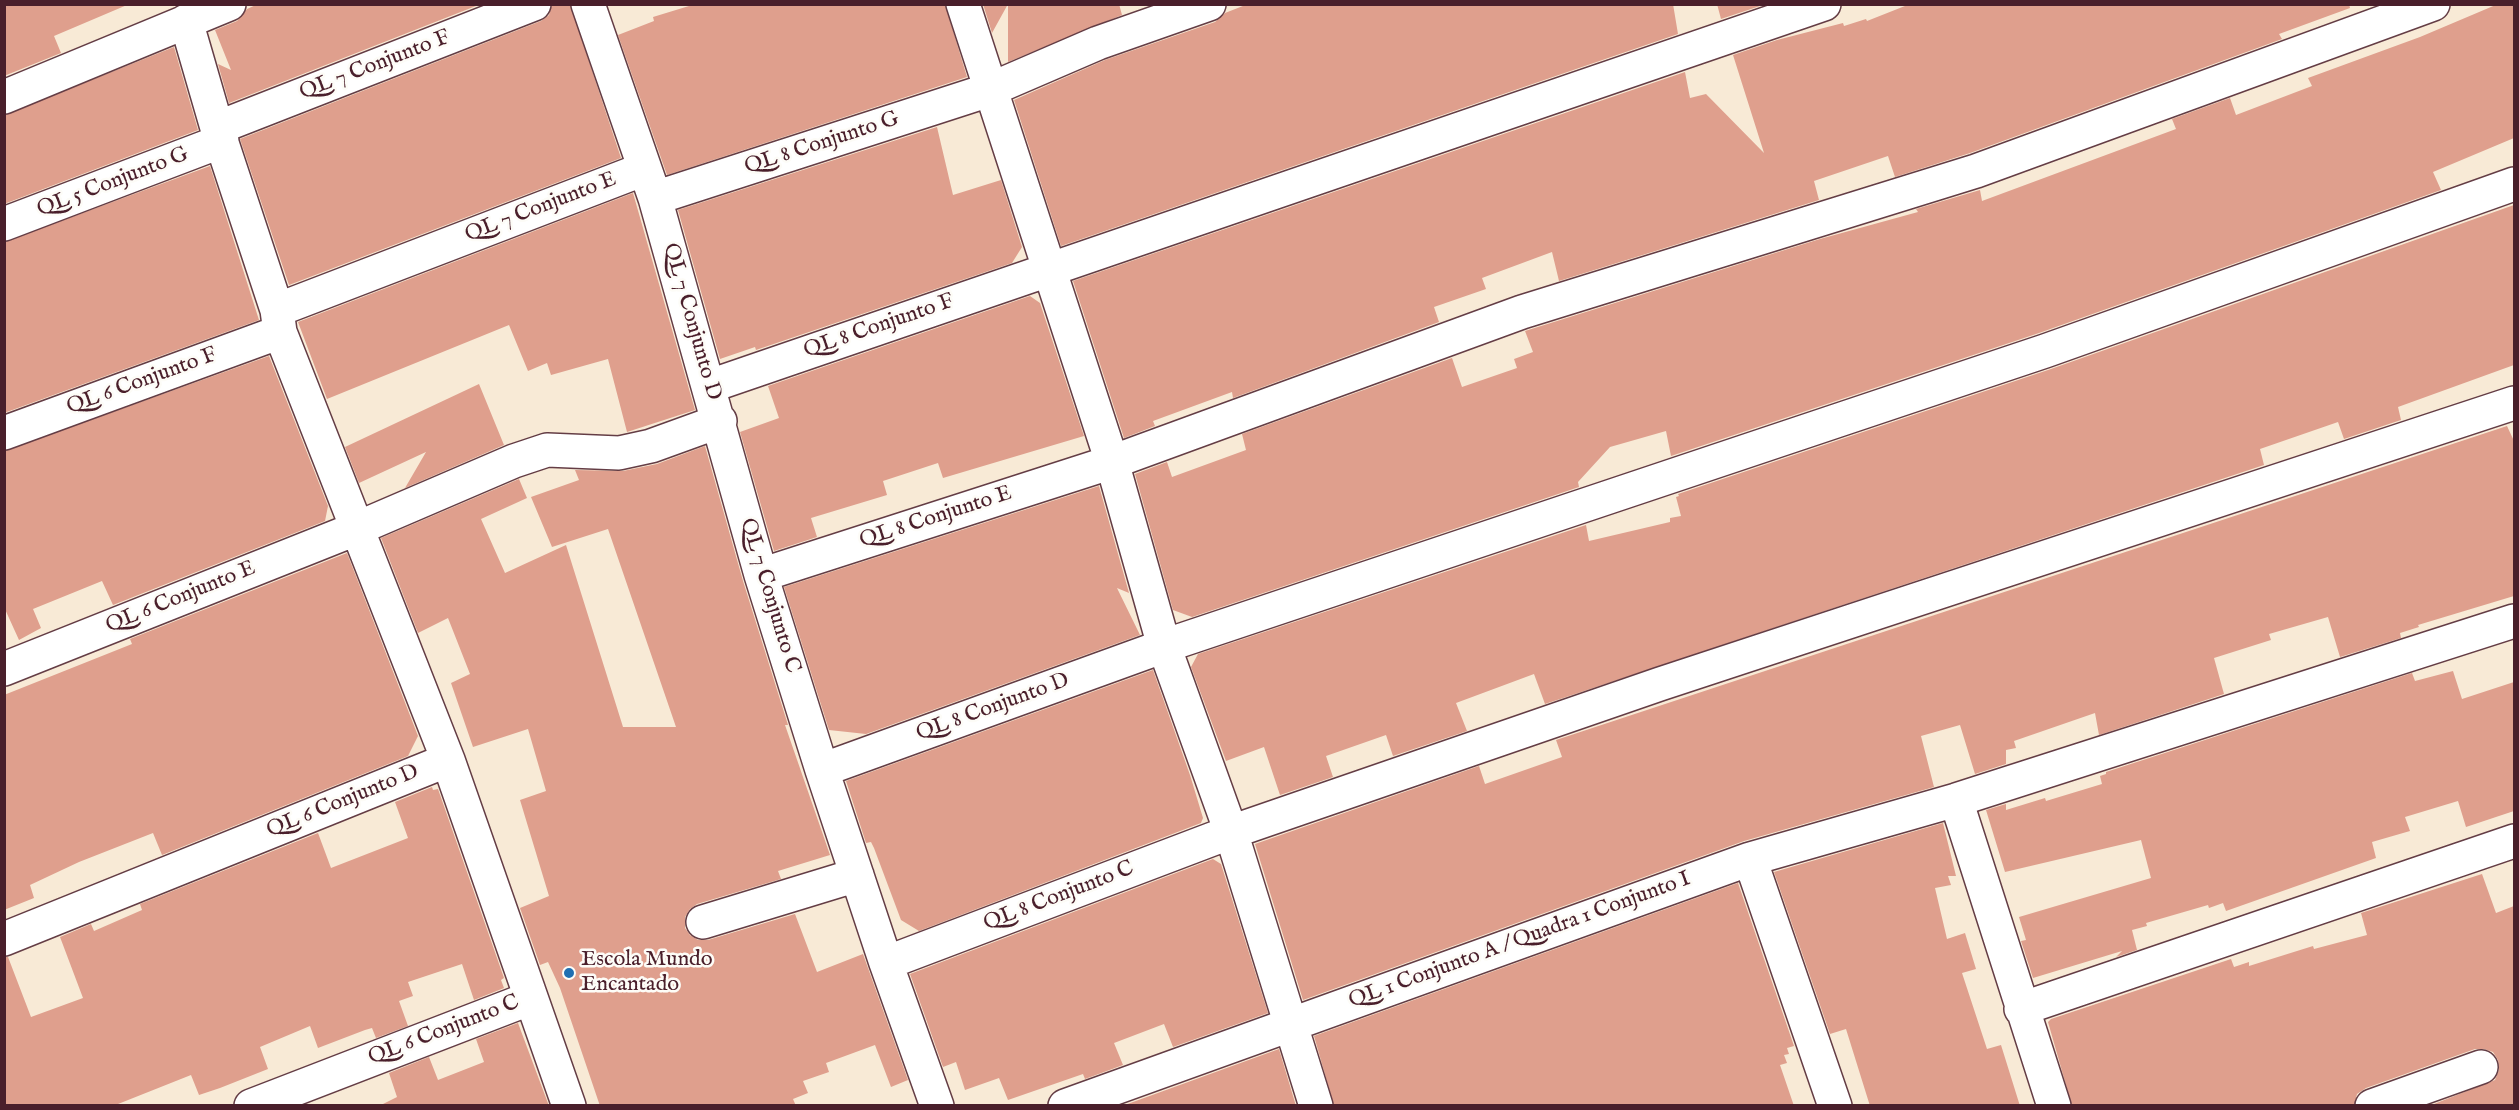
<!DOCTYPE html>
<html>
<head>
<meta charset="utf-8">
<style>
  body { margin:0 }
  #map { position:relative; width:2519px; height:1110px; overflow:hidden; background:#f8ead6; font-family:"IM FELL English",serif }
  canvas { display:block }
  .frame { position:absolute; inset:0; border:6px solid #4a1f2b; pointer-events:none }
</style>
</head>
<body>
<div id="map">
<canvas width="2519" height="1110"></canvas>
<div class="frame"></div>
</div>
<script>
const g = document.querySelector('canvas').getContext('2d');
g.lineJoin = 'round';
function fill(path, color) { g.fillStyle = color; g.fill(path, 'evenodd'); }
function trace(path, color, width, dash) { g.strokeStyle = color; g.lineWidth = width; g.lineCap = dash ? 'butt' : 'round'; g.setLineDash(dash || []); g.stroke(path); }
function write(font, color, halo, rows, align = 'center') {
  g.font = font + ' "IM FELL English",serif'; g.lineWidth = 5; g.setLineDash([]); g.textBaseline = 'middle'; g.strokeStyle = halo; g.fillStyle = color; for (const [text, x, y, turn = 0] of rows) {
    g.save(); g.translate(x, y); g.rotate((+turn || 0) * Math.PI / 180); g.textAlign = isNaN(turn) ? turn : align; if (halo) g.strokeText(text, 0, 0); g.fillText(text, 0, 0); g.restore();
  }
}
const building = new Path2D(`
  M 4,4 L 127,4 L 127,5 L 54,36 L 61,53 L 4,76 Z
  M 258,4 L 481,4 L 229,103 L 218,64 L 231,70 L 215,30 L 237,21 L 247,9 Z
  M 552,4 L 570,4 L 621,158 L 289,285 L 240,139 L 541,21 L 549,15 Z
  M 724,4 L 945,4 L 967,77 L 667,175 L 618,35 L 654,21 L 653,17 L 689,6 Z
  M 983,4 L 1008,4 L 992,33 Z
  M 1008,4 L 1119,4 L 1122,15 L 1008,62 Z
  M 1248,4 L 1673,4 L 1678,34 L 1061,246 L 1014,100 L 1105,60 L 1215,22 L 1225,13 Z
  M 1717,4 L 1760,4 L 1760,6 L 1721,19 Z
  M 1910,4 L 2349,4 L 2350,8 L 2279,34 L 2282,39 L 1970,153 L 1895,177 L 1888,156 L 1814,181 L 1819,200 L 1559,281 L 1552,252 L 1482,278 L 1486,289 L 1434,307 L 1439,322 L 1233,398 L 1232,392 L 1153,421 L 1155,426 L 1124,438 L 1073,281 L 1685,72 L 1690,98 L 1706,94 L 1764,153 L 1733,55 L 1777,40 L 1843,23 L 1844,26 L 1866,19 L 1867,21 Z
  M 2498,4 L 2514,4 L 2514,138 L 2433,172 L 2441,190 L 2039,333 L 1671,456 L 1666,431 L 1610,447 L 1578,482 L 1579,487 L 1192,617 L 1173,610 L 1135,474 L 1167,462 L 1172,477 L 1246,450 L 1242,434 L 1452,358 L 1462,387 L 1517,368 L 1514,359 L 1533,352 L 1525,331 L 1820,239 L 1918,212 L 1916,209 L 1980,190 L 1982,201 L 2176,129 L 2172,119 L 2230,98 L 2236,115 L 2312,86 L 2308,78 L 2420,37 Z
  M 174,47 L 198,130 L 4,204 L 4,115 Z
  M 937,127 L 953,195 L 1001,180 L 1022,247 L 1012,263 L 756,350 L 755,347 L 720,359 L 678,210 Z
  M 210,166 L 259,320 L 4,413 L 4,242 Z
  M 633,193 L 695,410 L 627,432 L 608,359 L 551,375 L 547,363 L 528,371 L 509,325 L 327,399 L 298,322 Z
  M 2514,205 L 2514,365 L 2398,407 L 2401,420 L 2344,439 L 2338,422 L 2260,449 L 2264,465 L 1545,704 L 1534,674 L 1456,703 L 1467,731 L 1393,756 L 1386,735 L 1326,756 L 1333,777 L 1280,795 L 1264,747 L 1226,761 L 1191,667 L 1198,654 L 1586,525 L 1589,541 L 1670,522 L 1670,518 L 1681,516 L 1676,497 L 1679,496 L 1678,494 L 2051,369 Z
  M 1030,296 L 1040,303 L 1084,436 L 943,478 L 938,463 L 883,481 L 887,495 L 811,518 L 817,537 L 774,551 L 740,432 L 779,418 L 768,386 Z
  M 269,356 L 328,506 L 325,521 L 113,605 L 102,581 L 33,609 L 41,628 L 19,640 L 4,607 L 4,451 Z
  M 479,384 L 504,445 L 405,488 L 426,452 L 359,483 L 345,447 Z
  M 2507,426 L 2514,441 L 2514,596 L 2418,625 L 2419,627 L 2400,633 L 2401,638 L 2340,657 L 2328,617 L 2269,634 L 2271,640 L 2214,658 L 2224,694 L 2099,735 L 2095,713 L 2014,741 L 2016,748 L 2006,750 L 2006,764 L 1975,774 L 1960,725 L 1921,736 L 1934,787 L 1744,841 L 1303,1000 L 1255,844 L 1479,766 L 1485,784 L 1562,757 L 1556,740 Z
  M 705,446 L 743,581 L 788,725 L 785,725 L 830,855 L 778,871 L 781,879 L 697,904 L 690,909 L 685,917 L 685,928 L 690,935 L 698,940 L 708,940 L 795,914 L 817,972 L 863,954 L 908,1080 L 891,1087 L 875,1045 L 826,1063 L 829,1072 L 803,1081 L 808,1093 L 793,1099 L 796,1106 L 600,1106 L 560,988 L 548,962 L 540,965 L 520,908 L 549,896 L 520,800 L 546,791 L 528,729 L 473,747 L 451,683 L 470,674 L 448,618 L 418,633 L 381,538 L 519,479 L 527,498 L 481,519 L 505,573 L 566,545 L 623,727 L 676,727 L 608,529 L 552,547 L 531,497 L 579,480 L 575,470 L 623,471 L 657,464 Z
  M 1099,486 L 1129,593 L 1117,588 L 1140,635 L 866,734 L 829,730 L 784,587 Z
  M 347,553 L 418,736 L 408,756 L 162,855 L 153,833 L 79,862 L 30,885 L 34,898 L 4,910 L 4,695 L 132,644 L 130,639 Z
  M 1153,670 L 1190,775 L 1203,818 L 1201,823 L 919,931 L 901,920 L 874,848 L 871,842 L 866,843 L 846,781 Z
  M 2453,671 L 2462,699 L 2514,682 L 2514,811 L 2466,827 L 2458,801 L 2405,817 L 2410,831 L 2372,842 L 2376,858 L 2226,911 L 2223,903 L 2209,908 L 2208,905 L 2146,923 L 2147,926 L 2132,930 L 2137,950 L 2116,957 L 2122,951 L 2033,978 L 2021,941 L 2026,940 L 2019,917 L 2151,878 L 2141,840 L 2005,872 L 1986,810 L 2006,804 L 2006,810 L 2045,798 L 2046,801 L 2102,784 L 2100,776 L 2106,774 L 2106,772 L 2412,673 L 2415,681 Z
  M 432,787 L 433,790 L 438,789 L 504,978 L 501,980 L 504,988 L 474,1000 L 462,964 L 408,982 L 413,996 L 399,1001 L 408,1026 L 376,1038 L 372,1028 L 365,1030 L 318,1048 L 310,1026 L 260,1047 L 268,1069 L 220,1088 L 199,1095 L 191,1075 L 113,1106 L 4,1106 L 4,957 L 8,957 L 31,1017 L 83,998 L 60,937 L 91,924 L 94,931 L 142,910 L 140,904 L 318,833 L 331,868 L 408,838 L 395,802 Z
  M 1943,823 L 1956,876 L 1948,876 L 1951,885 L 1935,888 L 1947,939 L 1965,933 L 1976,969 L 1962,973 L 1987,1049 L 2001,1045 L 2020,1106 L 1870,1106 L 1846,1029 L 1830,1034 L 1774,872 Z
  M 1213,859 L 1221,864 L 1268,1013 L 1173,1047 L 1164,1024 L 1114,1043 L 1123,1065 L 1085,1079 L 1083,1074 L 1008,1100 L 999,1078 L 965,1090 L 956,1062 L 943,1067 L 910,974 Z
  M 2482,874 L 2496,913 L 2514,906 L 2514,1106 L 2429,1106 L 2495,1080 L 2499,1070 L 2498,1060 L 2493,1052 L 2484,1049 L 2475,1049 L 2366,1088 L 2357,1094 L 2354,1106 L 2072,1106 L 2048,1022 L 2051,1019 L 2231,959 L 2234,967 L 2249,962 L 2249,966 L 2313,946 L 2314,949 L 2367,935 L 2361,913 Z
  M 1738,883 L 1794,1046 L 1787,1048 L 1789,1054 L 1784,1055 L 1787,1063 L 1780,1065 L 1794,1106 L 1334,1106 L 1314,1036 Z
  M 518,1023 L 549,1106 L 379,1106 L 397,1097 L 389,1073 L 429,1057 L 438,1080 L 484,1062 L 476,1039 Z
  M 1279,1049 L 1296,1106 L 1122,1106 Z`);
const minor = new Path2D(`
  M 588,4 L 655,198 L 761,575 L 822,770 L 886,963 L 937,1106
  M 963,4 L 1112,462 L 1164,646 L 1231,832 L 1316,1106
  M 186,21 L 217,128 L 277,310 L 280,332 L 448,760 L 569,1106
  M 4,97 L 229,4
  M 217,128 L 534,4
  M 655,198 L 989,90 L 1098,43 L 1209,4
  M 4,224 L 222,141
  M 277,310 L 644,169
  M 710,386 L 1824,4
  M 4,433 L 280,332
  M 761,575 L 1112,462 L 1522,312 L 1976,171 L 2433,4
  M 4,669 L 358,528 L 514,461 L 547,450 L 619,453 L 651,446 L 720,421
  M 822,770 L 1164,646 L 2045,351 L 2514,184
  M 1956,800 L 2054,1106
  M 1750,859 L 1835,1106
  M 703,922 L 857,875
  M 4,939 L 448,760
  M 886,963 L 1231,832 L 1660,684 L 2514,403
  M 2021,1009 L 2514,841
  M 251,1106 L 531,998
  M 1065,1106 L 1750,859 L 1956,800 L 2514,621
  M 2372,1106 L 2481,1067`);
const markers = [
  [569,973,6,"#1f6fb2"]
];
const streetNames = [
  ["QL 7 Conjunto F",375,66,-21],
  ["QL 8 Conjunto G",822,144,-18],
  ["QL 5 Conjunto G",113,183,-21],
  ["QL 7 Conjunto E",541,208,-21],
  ["QL 7 Conjunto D",691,322,74],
  ["QL 8 Conjunto F",879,327,-19],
  ["QL 6 Conjunto F",142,382,-20],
  ["QL 8 Conjunto E",936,518,-18],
  ["QL 7 Conjunto C",769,596,73],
  ["QL 6 Conjunto E",181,598,-22],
  ["QL 8 Conjunto D",993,708,-20],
  ["QL 6 Conjunto D",343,802,-22],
  ["QL 8 Conjunto C",1059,897,-21],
  ["QL 1 Conjunto A / Quadra 1 Conjunto I",1520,941,-20],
  ["QL 6 Conjunto C",444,1031,-21]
];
const poiNames = [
  ["Escola Mundo",581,960],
  ["Encantado",581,985]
];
fill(building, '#df9f8d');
trace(minor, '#643d45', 36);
trace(minor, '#fff', 33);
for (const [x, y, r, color] of markers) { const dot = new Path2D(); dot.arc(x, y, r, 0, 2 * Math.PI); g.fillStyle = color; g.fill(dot); trace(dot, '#fdfcf7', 2); }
write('22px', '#4a1f2b', '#fdfcf7', streetNames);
write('22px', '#4a1f2b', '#fdfcf7', poiNames, 'left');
</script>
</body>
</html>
